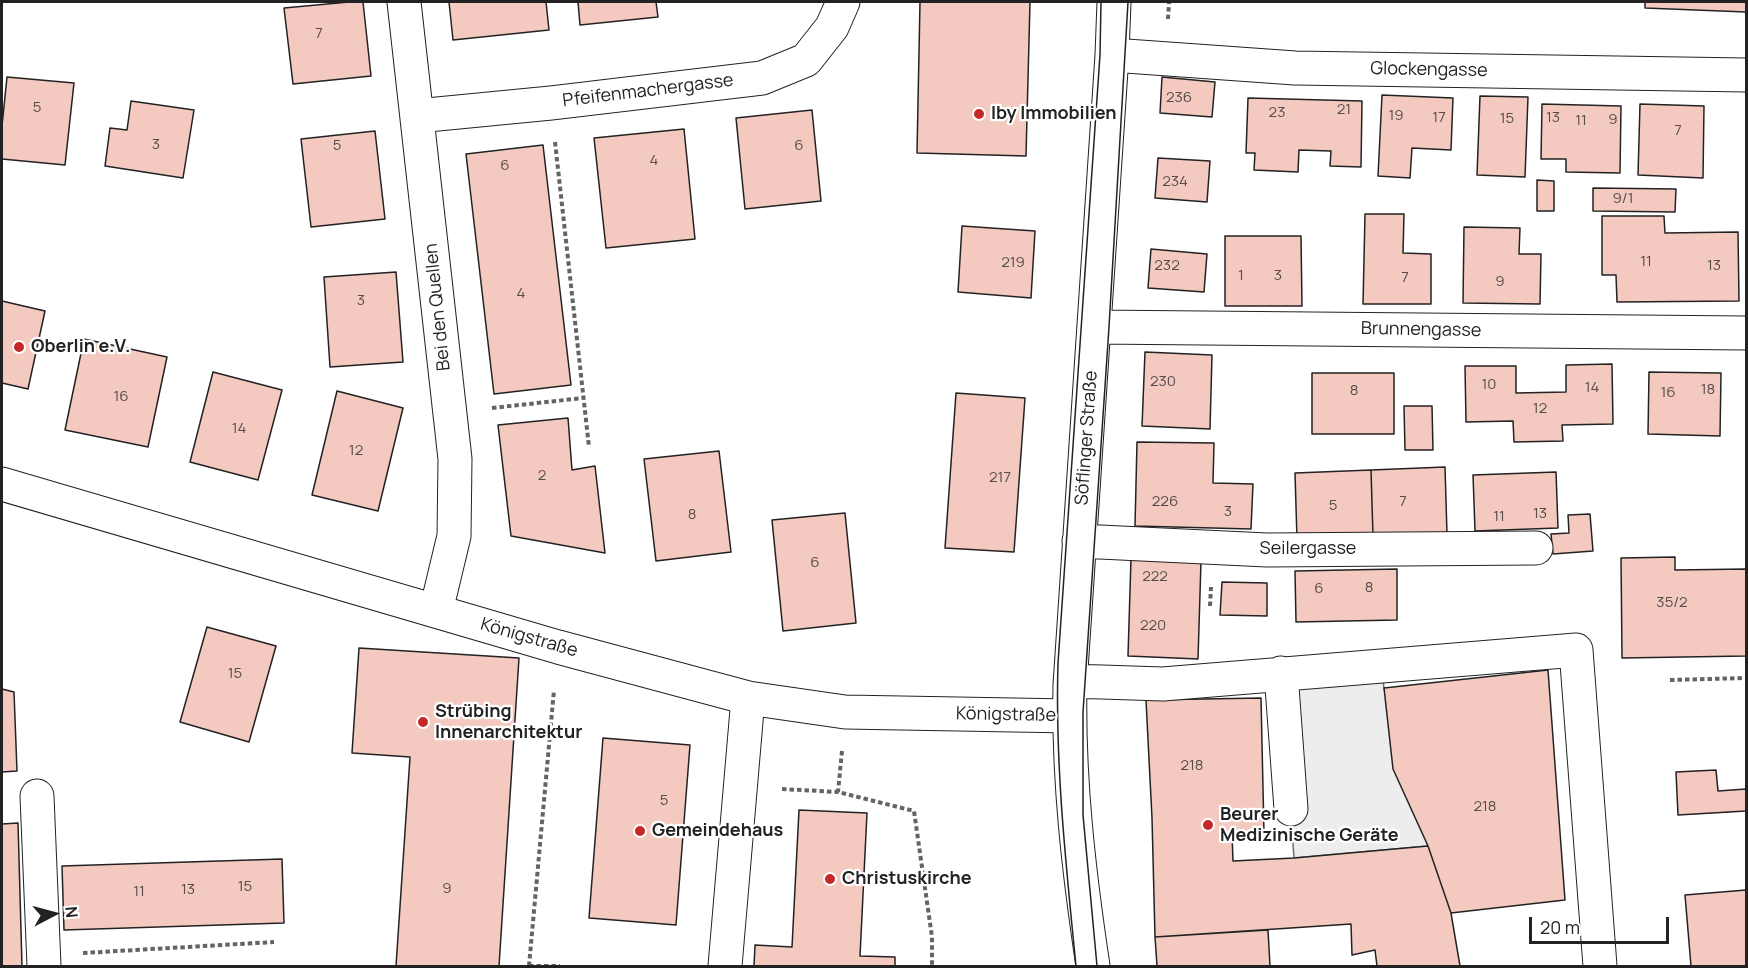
<!DOCTYPE html>
<html>
<head>
<meta charset="utf-8">
<style>
  body { margin:0 }
  #map { position:relative; width:1748px; height:968px; overflow:hidden; background:#fff; font-family:Manrope,sans-serif }
  canvas { display:block }
  .frame { position:absolute; inset:0; border:3px solid #222; pointer-events:none }
  .north { position:absolute; left:24px; top:884px; width:60px; height:60px; -webkit-text-stroke:4px #fff; paint-order:stroke; rotate:84deg; font-size:16px; font-weight:700; line-height:24px; text-align:center; color:#222 }
  .north::after { content:''; display:block; margin:auto; width:21px; height:27px; background:#222; clip-path:polygon(50% 0,100% 100%,50% 72%,0 100%) }
  .scale { position:absolute; left:1529px; top:917px; width:140px; height:27px; box-sizing:border-box; border:3px solid #222; border-top:0; padding-left:8px; font-size:18px; line-height:21px; white-space:nowrap; color:#222; -webkit-text-stroke:4px #fff; paint-order:stroke }
</style>
</head>
<body>
<div id="map">
<canvas width="1748" height="968"></canvas>
<div class="frame"></div>
<div class="north">N</div>
<div class="scale">20 m</div>
</div>
<script>
const g = document.querySelector('canvas').getContext('2d');
g.lineJoin = 'round';
function fill(path, color) { g.fillStyle = color; g.fill(path, 'evenodd'); }
function trace(path, color, width, dash) { g.strokeStyle = color; g.lineWidth = width; g.lineCap = dash ? 'butt' : 'round'; g.setLineDash(dash || []); g.stroke(path); }
function write(font, color, halo, rows, align = 'center') {
  g.font = font + ' Manrope,sans-serif'; g.lineWidth = 4.5; g.setLineDash([]); g.textBaseline = 'middle'; g.strokeStyle = halo; g.fillStyle = color; for (const [text, x, y, turn = 0] of rows) {
    g.save(); g.translate(x, y); g.rotate((+turn || 0) * Math.PI / 180); g.textAlign = isNaN(turn) ? turn : align; if (halo) g.strokeText(text, 0, 0); g.fillText(text, 0, 0); g.restore();
  }
}
const parking = new Path2D(`
  M 1381,665 L 1384,688 L 1428,846 L 1294,858 L 1281,673 Z`);
const building = new Path2D(`
  M 349,2 L 363,2 L 371,76 L 293,84 L 284,8 Z
  M 449,2 L 546,2 L 549,30 L 453,40 Z
  M 578,2 L 656,2 L 658,17 L 580,25 Z
  M 920,2 L 1030,2 L 1026,156 L 917,153 Z
  M 1645,2 L 1746,2 L 1746,12 L 1645,8 Z
  M 7,77 L 74,83 L 65,165 L 2,159 L 2,126 Z
  M 1162,77 L 1215,82 L 1212,117 L 1160,113 Z
  M 1382,95 L 1453,98 L 1451,150 L 1412,148 L 1410,178 L 1378,176 Z
  M 1480,96 L 1528,97 L 1525,177 L 1477,175 Z
  M 1248,98 L 1362,101 L 1361,167 L 1330,166 L 1331,151 L 1299,150 L 1298,172 L 1254,170 L 1255,153 L 1246,153 Z
  M 131,101 L 194,110 L 183,178 L 105,166 L 110,128 L 127,130 Z
  M 1542,104 L 1621,106 L 1620,173 L 1566,172 L 1566,159 L 1541,159 Z
  M 1640,104 L 1704,106 L 1703,178 L 1638,175 Z
  M 812,110 L 821,201 L 745,209 L 736,118 Z
  M 684,129 L 695,239 L 606,248 L 594,138 Z
  M 375,131 L 385,219 L 311,227 L 301,139 Z
  M 543,145 L 571,385 L 494,394 L 466,154 Z
  M 1158,158 L 1210,161 L 1207,202 L 1155,198 Z
  M 1537,180 L 1554,181 L 1554,211 L 1537,211 Z
  M 1593,188 L 1676,189 L 1675,212 L 1593,211 Z
  M 1365,214 L 1404,214 L 1403,253 L 1431,254 L 1431,304 L 1363,304 Z
  M 1602,216 L 1664,216 L 1665,233 L 1738,232 L 1739,301 L 1617,302 L 1616,275 L 1602,275 Z
  M 962,226 L 1035,231 L 1031,298 L 958,292 Z
  M 1464,227 L 1520,228 L 1519,254 L 1541,254 L 1540,304 L 1463,303 Z
  M 1225,236 L 1301,236 L 1302,306 L 1225,306 Z
  M 1151,249 L 1207,254 L 1204,292 L 1148,288 Z
  M 396,272 L 403,362 L 330,367 L 324,277 Z
  M 2,301 L 45,311 L 28,389 L 2,383 Z
  M 84,339 L 167,357 L 148,447 L 65,430 Z
  M 1145,352 L 1212,355 L 1210,429 L 1142,426 Z
  M 1612,364 L 1613,424 L 1562,425 L 1563,441 L 1514,442 L 1513,421 L 1466,422 L 1465,366 L 1516,366 L 1516,393 L 1566,392 L 1566,365 Z
  M 213,372 L 282,390 L 258,480 L 190,462 Z
  M 1649,372 L 1721,373 L 1720,436 L 1648,434 Z
  M 1312,373 L 1394,373 L 1394,434 L 1312,434 Z
  M 337,391 L 403,408 L 378,511 L 312,495 Z
  M 956,393 L 1025,398 L 1014,552 L 945,548 Z
  M 1404,406 L 1432,406 L 1433,450 L 1405,450 Z
  M 568,418 L 572,470 L 595,466 L 605,553 L 511,536 L 498,425 Z
  M 1137,442 L 1214,443 L 1213,483 L 1253,484 L 1251,529 L 1135,526 Z
  M 719,451 L 731,552 L 656,561 L 644,459 Z
  M 1445,467 L 1447,534 L 1373,536 L 1371,470 Z
  M 1371,470 L 1373,536 L 1297,540 L 1295,473 Z
  M 1556,472 L 1558,528 L 1475,531 L 1473,475 Z
  M 845,513 L 856,623 L 783,631 L 772,520 Z
  M 1590,514 L 1593,551 L 1553,554 L 1551,534 L 1569,533 L 1568,515 Z
  M 1675,557 L 1675,570 L 1746,569 L 1746,656 L 1622,658 L 1621,558 Z
  M 1131,558 L 1201,561 L 1198,659 L 1128,656 Z
  M 1397,569 L 1397,620 L 1296,622 L 1295,571 Z
  M 1222,582 L 1267,583 L 1267,616 L 1220,615 Z
  M 207,627 L 276,646 L 249,742 L 180,722 Z
  M 359,648 L 519,658 L 499,966 L 396,966 L 410,757 L 352,753 Z
  M 1548,670 L 1565,900 L 1451,913 L 1428,846 L 1393,769 L 1384,688 Z
  M 2,689 L 14,692 L 17,771 L 2,772 Z
  M 1261,698 L 1264,833 L 1232,834 L 1233,861 L 1294,858 L 1428,846 L 1451,913 L 1460,966 L 1377,966 L 1375,950 L 1352,955 L 1351,924 L 1155,937 L 1152,818 L 1146,700 Z
  M 603,738 L 690,745 L 676,925 L 589,918 Z
  M 1716,770 L 1718,791 L 1746,789 L 1746,811 L 1678,815 L 1676,772 Z
  M 799,810 L 867,813 L 860,956 L 895,957 L 895,966 L 754,966 L 755,945 L 792,947 Z
  M 18,823 L 22,966 L 2,966 L 2,824 Z
  M 282,859 L 284,923 L 64,930 L 62,866 Z
  M 1746,890 L 1746,966 L 1691,966 L 1685,895 Z
  M 1268,930 L 1270,966 L 1157,966 L 1155,937 Z`);
const path = new Path2D(`
  M 1168,19 L 1169,2
  M 555,142 L 589,447
  M 492,408 L 583,398
  M 1210,606 L 1211,587
  M 1670,680 L 1746,678
  M 842,751 L 838,792 L 914,811 L 932,937 L 932,966
  M 782,789 L 838,792
  M 83,953 L 274,942
  M 529,966 L 554,690
  M 529,966 L 560,966`);
const minor = new Path2D(`
  M 404,2 L 455,459 L 454,536 L 436,611
  M 1112,55 L 1295,68 L 1746,75
  M 417,116 L 551,103 L 762,78 L 806,60 L 832,27 L 843,2
  M 1095,327 L 1746,333
  M 2,484 L 558,647 L 748,698 L 845,712 L 1070,716
  M 1079,541 L 1267,550 L 1536,548
  M 1281,673 L 1291,809
  M 1071,681 L 1163,684 L 1576,650 L 1600,966
  M 37,796 L 44,966
  M 725,966 L 748,698
  M 1093,966 C 1079,873 1068,780 1070,685 L 1112,55 L 1114,2`);
const tram = new Path2D(`
  M 1076,966 C 1066,865 1055,765 1058,663 L 1100,55 L 1101,2
  M 1097,966 L 1083,815 L 1083,712 L 1109,327 L 1128,2`);
const markers = [
  [979,114,6,"#c62828"],
  [19,347,6,"#c62828"],
  [423,722,6,"#c62828"],
  [1208,825,6,"#c62828"],
  [640,831,6,"#c62828"],
  [830,879,6,"#c62828"]
];
const numberNames = [
  ["7",319,34],
  ["236",1179,98],
  ["5",37,108],
  ["21",1344,110],
  ["23",1277,113],
  ["19",1396,116],
  ["17",1439,118],
  ["13",1553,118],
  ["15",1507,119],
  ["9",1613,120],
  ["11",1581,121],
  ["7",1678,131],
  ["3",156,145],
  ["5",337,146],
  ["6",799,146],
  ["4",654,161],
  ["6",505,166],
  ["234",1175,182],
  ["9/1",1623,199],
  ["11",1646,262],
  ["219",1013,263],
  ["232",1167,266],
  ["13",1714,266],
  ["1",1241,276],
  ["3",1278,276],
  ["7",1405,278],
  ["9",1500,282],
  ["4",521,294],
  ["3",361,301],
  ["230",1163,382],
  ["10",1489,385],
  ["14",1592,388],
  ["18",1708,390],
  ["8",1354,391],
  ["16",1668,393],
  ["16",121,397],
  ["12",1540,409],
  ["14",239,429],
  ["12",356,451],
  ["2",542,476],
  ["217",1000,478],
  ["226",1165,502],
  ["7",1403,502],
  ["5",1333,506],
  ["3",1228,512],
  ["13",1540,514],
  ["8",692,515],
  ["11",1499,517],
  ["6",815,563],
  ["222",1155,577],
  ["8",1369,588],
  ["6",1319,589],
  ["35/2",1672,603],
  ["220",1153,626],
  ["15",235,674],
  ["218",1192,766],
  ["5",664,801],
  ["218",1485,807],
  ["15",245,887],
  ["9",447,889],
  ["13",188,890],
  ["11",139,892]
];
const streetNames = [
  ["Glockengasse",1429,70,1],
  ["Pfeifenmachergasse",648,91,-7],
  ["Bei den Quellen",438,307,-96],
  ["Brunnengasse",1421,330,1],
  ["Söflinger Straße",1087,438,-86],
  ["Seilergasse",1308,549],
  ["Königstraße",529,638,16],
  ["Königstraße",1006,715,1]
];
const poiNames = [
  ["Iby Immobilien",991,114],
  ["Oberlin e.V.",31,347],
  ["Strübing",435,712],
  ["Innenarchitektur",435,733],
  ["Beurer",1220,815],
  ["Medizinische Geräte",1220,836],
  ["Gemeindehaus",652,831],
  ["Christuskirche",842,879]
];
fill(parking, '#ededed');
trace(parking, '#6f6f6f', 1.5);
fill(building, '#f3c9c0');
trace(building, '#222', 1.5);
trace(minor, '#222', 35);
trace(path, '#646464', 4, [4.5, 3]);
trace(minor, '#fff', 33);
trace(tram, '#222', 1.5);
for (const [x, y, r, color] of markers) { const dot = new Path2D(); dot.arc(x, y, r, 0, 2 * Math.PI); g.fillStyle = color; g.fill(dot); trace(dot, '#fff', 2); }
write('15px', '#564c4a', null, numberNames);
write('18px', '#222', '#fff', streetNames);
write('bold 18px', '#222', '#fff', poiNames, 'left');
</script>
</body>
</html>
